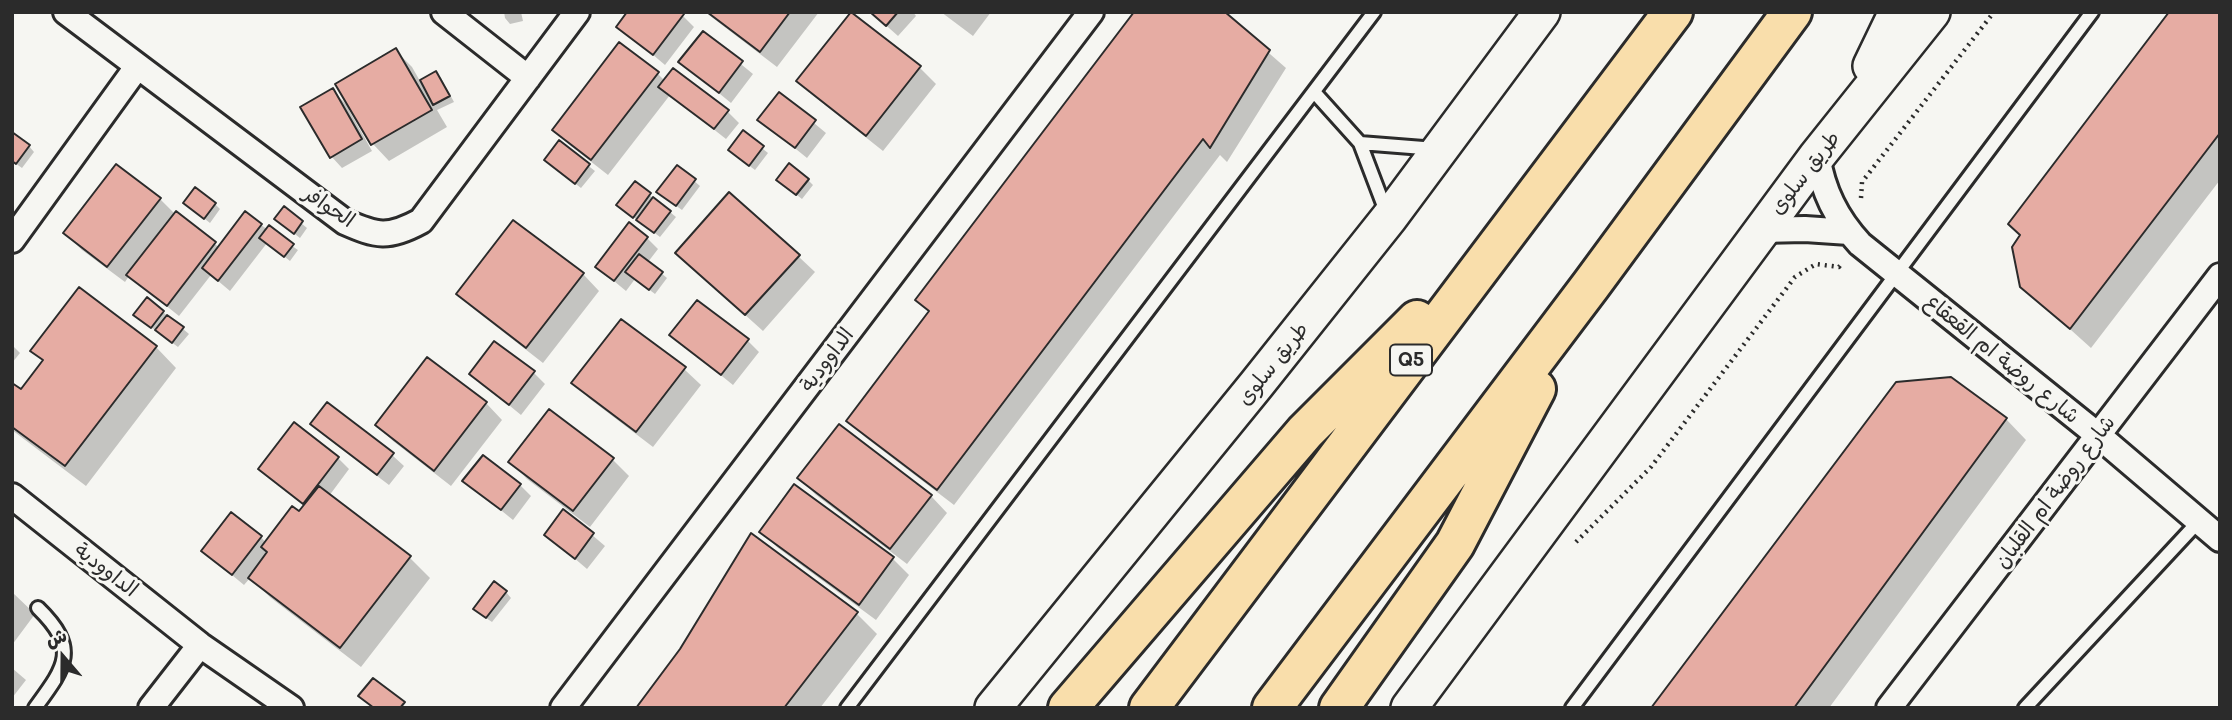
<!DOCTYPE html>
<html>
<head>
<meta charset="utf-8">
<style>
  body { margin:0 }
  #map { position:relative; width:2232px; height:720px; overflow:hidden; background:#f6f6f2; font-family:Mali,"Playpen Sans Arabic",sans-serif }
  canvas { display:block }
  .frame { position:absolute; inset:0; border:14px solid #2b2b2b; pointer-events:none }
  .north { position:absolute; left:28px; top:622px; width:70px; height:70px; -webkit-text-stroke:5px #f6f6f2; paint-order:stroke; rotate:340deg; font-size:19px; font-weight:700; line-height:28px; text-align:center; color:#2b2b2b }
  .north::after { content:''; display:block; margin:auto; width:24px; height:32px; background:#2b2b2b; clip-path:polygon(50% 0,100% 100%,50% 72%,0 100%) }
</style>
</head>
<body>
<div id="map">
<canvas width="2232" height="720"></canvas>
<div class="frame"></div>
<div class="north">ش</div>
</div>
<script>
const g = document.querySelector('canvas').getContext('2d');
g.lineJoin = 'round';
function fill(path, color) { g.fillStyle = color; g.fill(path, 'evenodd'); }
function trace(path, color, width, dash) { g.strokeStyle = color; g.lineWidth = width; g.lineCap = dash ? 'butt' : 'round'; g.setLineDash(dash || []); g.stroke(path); }
function write(font, color, halo, rows, align = 'center') {
  g.font = font + ' Mali,"Playpen Sans Arabic",sans-serif'; g.lineWidth = 6; g.setLineDash([]); g.textBaseline = 'middle'; g.strokeStyle = halo; g.fillStyle = color; for (const [text, x, y, turn = 0] of rows) {
    g.save(); g.translate(x, y); g.rotate((+turn || 0) * Math.PI / 180); g.textAlign = isNaN(turn) ? turn : align; if (halo) g.strokeText(text, 0, 0); g.fillText(text, 0, 0); g.restore();
  }
}
const shadow = new Path2D(`
  M 504,12 L 521,12 L 523,21 L 510,24 L 505,18 Z
  M 679,12 L 694,27 L 665,65 L 619,26 Z
  M 705,12 L 819,12 L 777,67 Z
  M 871,12 L 913,12 L 916,16 L 898,36 Z
  M 941,12 L 991,12 L 973,36 Z
  M 1222,12 L 1286,68 L 1227,162 L 1220,155 L 954,505 L 865,437 L 849,421 L 930,313 L 917,300 Z
  M 2220,12 L 2220,180 L 2091,348 L 2022,286 Z
  M 852,14 L 920,68 L 936,84 L 883,151 L 815,97 L 799,80 Z
  M 703,33 L 753,74 L 731,103 L 681,62 Z
  M 395,50 L 412,67 L 420,81 L 436,73 L 441,78 L 454,102 L 437,110 L 447,127 L 389,161 L 373,144 L 352,108 L 349,110 L 372,151 L 342,168 L 331,156 L 332,90 L 349,107 Z
  M 658,74 L 665,81 L 727,111 L 739,123 L 726,139 L 670,95 L 608,175 L 571,146 L 554,130 Z
  M 779,94 L 826,133 L 807,158 L 760,120 Z
  M 743,133 L 768,153 L 755,170 L 735,155 Z
  M 559,143 L 595,171 L 581,188 L 551,165 Z
  M 29,146 L 34,152 L 22,168 L 12,161 Z
  M 678,167 L 700,186 L 682,210 L 664,197 Z
  M 808,180 L 813,185 L 802,199 L 784,185 Z
  M 635,183 L 676,217 L 660,237 L 624,210 Z
  M 160,199 L 175,214 L 220,248 L 261,225 L 298,250 L 290,261 L 267,243 L 230,291 L 211,275 L 179,316 L 129,276 L 125,282 L 82,250 L 65,233 Z
  M 215,204 L 220,209 L 210,223 L 191,208 Z
  M 284,209 L 307,228 L 300,238 L 282,224 Z
  M 647,238 L 658,249 L 648,262 L 667,278 L 655,294 L 635,279 L 626,291 L 597,267 Z
  M 798,256 L 815,272 L 763,331 L 694,269 Z
  M 583,274 L 599,291 L 543,363 L 475,310 L 458,294 Z
  M 163,312 L 189,334 L 178,347 L 141,320 Z
  M 671,335 L 748,341 L 759,352 L 733,385 Z
  M 12,345 L 20,353 L 12,363 Z
  M 156,347 L 176,368 L 86,486 L 12,430 L 12,385 L 21,392 L 44,362 L 32,351 Z
  M 684,369 L 701,385 L 653,447 L 590,399 L 574,383 Z
  M 534,373 L 545,384 L 521,415 L 471,374 Z
  M 1950,379 L 2006,419 L 2026,440 L 1829,708 L 1653,708 Z
  M 486,403 L 502,420 L 451,486 L 393,441 L 377,425 Z
  M 312,424 L 392,455 L 404,466 L 389,485 L 323,435 Z
  M 338,458 L 349,469 L 329,496 L 409,557 L 430,578 L 361,667 L 271,598 L 250,578 L 244,585 L 203,551 L 261,537 L 266,543 L 305,506 L 260,469 Z
  M 613,460 L 629,476 L 590,527 L 527,479 L 511,462 Z
  M 799,478 L 931,496 L 947,513 L 907,564 L 816,495 Z
  M 465,481 L 520,485 L 531,496 L 513,520 Z
  M 564,511 L 605,546 L 587,569 L 546,534 Z
  M 761,532 L 893,559 L 909,575 L 876,620 L 778,548 Z
  M 12,592 L 35,614 L 12,645 Z
  M 506,592 L 511,598 L 492,622 L 480,614 Z
  M 856,613 L 877,634 L 820,708 L 638,708 L 681,650 Z
  M 12,668 L 26,680 L 12,698 Z`);
const building = new Path2D(`
  M 627,12 L 682,12 L 684,14 L 653,55 L 616,27 Z
  M 707,12 L 790,12 L 760,52 Z
  M 851,12 L 921,66 L 866,136 L 796,81 Z
  M 870,12 L 898,12 L 886,26 Z
  M 1134,12 L 1225,12 L 1270,50 L 1210,148 L 1203,139 L 937,490 L 846,421 L 929,311 L 915,300 Z
  M 2169,12 L 2220,12 L 2220,133 L 2070,329 L 2020,287 L 2012,247 L 2020,235 L 2008,224 Z
  M 703,31 L 743,61 L 719,93 L 678,62 Z
  M 619,42 L 659,72 L 591,160 L 552,130 Z
  M 396,48 L 432,110 L 371,145 L 335,84 Z
  M 673,68 L 729,110 L 714,129 L 658,87 Z
  M 436,71 L 450,96 L 433,105 L 420,80 Z
  M 333,88 L 362,139 L 330,158 L 300,107 Z
  M 779,92 L 816,120 L 795,148 L 757,120 Z
  M 743,130 L 764,146 L 749,166 L 728,150 Z
  M 12,132 L 30,145 L 16,164 L 12,161 Z
  M 559,140 L 590,164 L 575,184 L 544,160 Z
  M 789,163 L 809,179 L 796,195 L 776,180 Z
  M 116,164 L 161,198 L 107,267 L 63,233 Z
  M 677,165 L 696,179 L 676,206 L 656,192 Z
  M 635,181 L 651,193 L 633,218 L 616,205 Z
  M 195,187 L 216,203 L 204,219 L 183,203 Z
  M 729,192 L 800,255 L 745,315 L 675,253 Z
  M 653,197 L 671,211 L 654,233 L 636,220 Z
  M 284,206 L 303,221 L 294,234 L 274,219 Z
  M 176,211 L 216,242 L 167,306 L 126,275 Z
  M 245,211 L 262,224 L 218,281 L 202,268 Z
  M 513,220 L 584,273 L 526,348 L 456,294 Z
  M 629,222 L 648,237 L 614,281 L 595,267 Z
  M 269,225 L 294,244 L 284,257 L 259,238 Z
  M 639,254 L 663,272 L 649,290 L 625,272 Z
  M 79,287 L 157,346 L 65,466 L 12,427 L 12,383 L 21,389 L 43,360 L 30,351 Z
  M 147,297 L 164,311 L 151,328 L 133,315 Z
  M 697,300 L 749,339 L 721,375 L 669,335 Z
  M 167,315 L 184,327 L 172,343 L 155,330 Z
  M 621,319 L 686,367 L 636,432 L 571,383 Z
  M 494,341 L 535,371 L 509,405 L 469,374 Z
  M 427,357 L 487,402 L 434,471 L 375,425 Z
  M 1951,377 L 2007,418 L 1794,708 L 1651,708 L 1896,382 Z
  M 327,402 L 394,453 L 377,475 L 310,424 Z
  M 549,409 L 614,458 L 573,511 L 508,462 Z
  M 294,422 L 339,457 L 303,504 L 258,469 Z
  M 839,424 L 932,495 L 890,549 L 797,478 Z
  M 483,455 L 521,484 L 501,510 L 462,481 Z
  M 794,484 L 894,557 L 859,605 L 759,532 Z
  M 319,486 L 411,556 L 340,648 L 248,578 L 267,552 L 261,547 L 292,506 L 299,511 Z
  M 563,509 L 594,533 L 575,559 L 544,535 Z
  M 231,512 L 262,536 L 232,575 L 201,551 Z
  M 751,533 L 858,612 L 784,708 L 636,708 L 680,649 Z
  M 494,581 L 507,591 L 486,618 L 473,609 Z
  M 373,678 L 405,702 L 400,708 L 374,708 L 358,696 Z`);
const path = new Path2D(`
  M 1861,198 L 1862,182 L 1994,12
  M 1576,542 L 1651,467 L 1795,277 L 1816,264 L 1839,267 L 1842,263`);
const lane = new Path2D(`
  M 1315,93 L 1360,143 L 1387,214
  M 1360,143 L 1436,149
  M 35,708 C 65,667 80,649 38,608
  M 847,708 L 1374,12
  M 1572,708 L 2092,12
  M 2025,708 L 2198,522`);
const street = new Path2D(`
  M 66,12 L 345,222 C 377,236 388,239 421,221 L 577,12
  M 444,12 L 528,78
  M 1817,156 C 1823,191 1836,218 1860,244 L 2099,436 L 2220,539
  M 1761,230 L 1805,229 L 1849,232
  M 12,240 L 137,67
  M 12,496 L 200,645 L 291,708
  M 151,708 L 200,645
  M 563,708 L 1091,12
  M 1889,708 L 2220,276`);
const secondary = new Path2D(`
  M 1871,66 L 1897,12
  M 993,708 L 1256,385 L 1389,218 L 1542,12
  M 1409,708 L 1817,156 L 1932,12`);
const highway = new Path2D(`
  M 1068,708 L 1305,432 L 1417,320
  M 1149,708 L 1673,12
  M 1272,708 L 1591,285 L 1792,12
  M 1339,708 L 1455,544 L 1536,389`);
const shields = [
  [1411,360,42]
];
const shieldNames = [
  ["Q5",1411,360]
];
const streetNames = [
  ["طريق سلوى",1805,173,-52],
  ["الحوافر",329,207,34],
  ["شارع روضة ام القعقاع",2002,359,39],
  ["الداوودية",827,360,-53],
  ["طريق سلوى",1273,364,-51],
  ["شارع روضة ام القلبان",2055,492,-53],
  ["الداوودية",106,570,38]
];
fill(shadow, '#0003');
fill(building, '#e6aca3');
trace(building, '#2b2b2b', 2);
trace(lane, '#2b2b2b', 18);
trace(street, '#2b2b2b', 30);
trace(secondary, '#2b2b2b', 40);
trace(highway, '#2b2b2b', 44);
trace(path, '#2b2b2b', 4.5, [2, 5]);
trace(lane, '#f6f6f2', 12);
trace(street, '#f6f6f2', 24);
trace(secondary, '#f6f6f2', 35);
trace(highway, '#f9deab', 38);
for (const [x, y, w] of shields) { const box = new Path2D(); box.roundRect(x - w / 2, y - 15.5, w, 31, 5); g.fillStyle = '#f6f6f2'; g.fill(box); trace(box, '#2b2b2b', 2); }
write('bold 19px', '#2b2b2b', null, shieldNames);
write('21px', '#2b2b2b', '#f6f6f2', streetNames);
</script>
</body>
</html>
